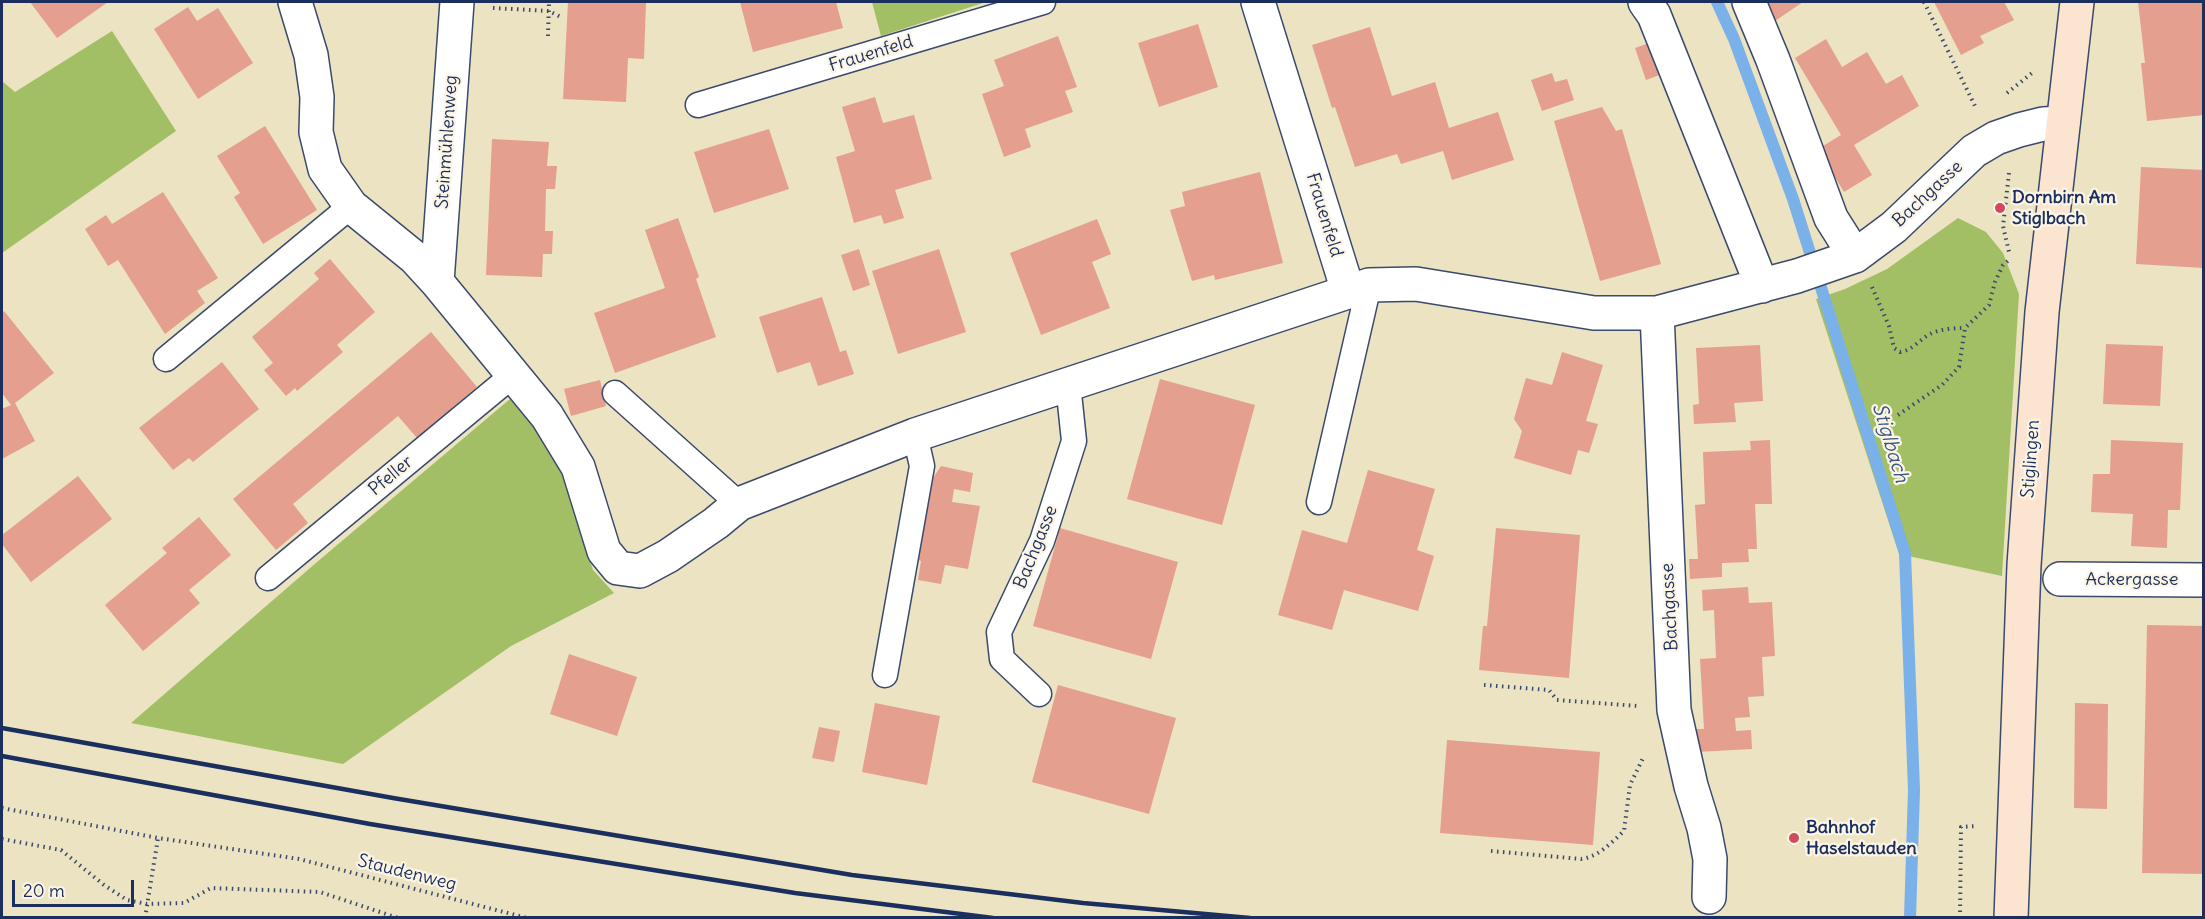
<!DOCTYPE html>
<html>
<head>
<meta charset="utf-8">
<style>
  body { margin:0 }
  #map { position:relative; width:2205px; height:919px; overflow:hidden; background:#ebe3c1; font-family:Delius,sans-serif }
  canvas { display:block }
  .frame { position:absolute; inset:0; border:3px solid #1b2f5e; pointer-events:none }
  .scale { position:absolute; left:12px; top:880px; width:122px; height:27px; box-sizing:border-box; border:3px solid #1b2f5e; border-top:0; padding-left:8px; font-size:18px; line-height:21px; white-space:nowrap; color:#1b2f5e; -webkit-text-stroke:4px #fcf5e5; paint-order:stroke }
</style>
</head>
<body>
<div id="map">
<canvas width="2205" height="919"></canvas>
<div class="frame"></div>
<div class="scale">20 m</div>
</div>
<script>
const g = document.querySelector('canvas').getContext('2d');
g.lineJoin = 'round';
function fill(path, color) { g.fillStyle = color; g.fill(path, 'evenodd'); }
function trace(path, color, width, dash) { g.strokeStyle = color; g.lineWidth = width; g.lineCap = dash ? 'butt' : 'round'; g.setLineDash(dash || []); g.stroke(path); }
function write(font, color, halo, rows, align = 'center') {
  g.font = font + ' Delius,sans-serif'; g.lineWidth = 4.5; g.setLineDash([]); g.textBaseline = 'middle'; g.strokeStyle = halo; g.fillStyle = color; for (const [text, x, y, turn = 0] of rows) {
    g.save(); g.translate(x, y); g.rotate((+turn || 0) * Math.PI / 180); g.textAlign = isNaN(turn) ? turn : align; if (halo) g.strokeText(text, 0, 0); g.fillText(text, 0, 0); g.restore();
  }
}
const green = new Path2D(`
  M 872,2 L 986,2 L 881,36 Z
  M 112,31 L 176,131 L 2,253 L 2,81 L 15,92 Z
  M 1958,218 L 1986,232 L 2003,253 L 2019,294 L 2002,576 L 1899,554 L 1816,299 L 1845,289 L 1887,269 Z
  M 510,399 L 555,454 L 593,570 L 614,593 L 511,646 L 343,764 L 131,723 L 317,562 Z`);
const stream = new Path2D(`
  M 1717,2 L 1734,39 L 1793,199 L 1905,553 L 1914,790 L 1910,918`);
const building = new Path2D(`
  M 30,2 L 108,2 L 57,38 Z
  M 568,2 L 646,2 L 644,59 L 628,58 L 626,102 L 563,99 Z
  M 740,2 L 836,2 L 843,28 L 753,52 Z
  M 1761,2 L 1803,2 L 1775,21 Z
  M 1934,2 L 2004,2 L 2014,20 L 1980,36 L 1984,43 L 1961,55 Z
  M 2138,2 L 2204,2 L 2204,115 L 2147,121 L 2141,63 L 2145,63 Z
  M 188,7 L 197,21 L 218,8 L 253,63 L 198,99 L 154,29 Z
  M 1198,24 L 1218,87 L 1159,107 L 1138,43 Z
  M 1370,27 L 1392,96 L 1435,82 L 1449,128 L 1498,112 L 1514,160 L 1452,180 L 1443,151 L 1401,164 L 1397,154 L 1355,167 L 1335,107 L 1332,108 L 1312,45 Z
  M 1058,36 L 1077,87 L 1065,91 L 1073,112 L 1025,129 L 1031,147 L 1004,157 L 982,94 L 1004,86 L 994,60 Z
  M 1826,39 L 1842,67 L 1867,52 L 1886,84 L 1902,75 L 1919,106 L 1854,145 L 1872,175 L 1844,192 L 1818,149 L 1841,135 L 1795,58 Z
  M 1652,42 L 1662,74 L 1646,80 L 1635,48 Z
  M 1552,73 L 1555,82 L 1567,79 L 1574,100 L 1542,111 L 1531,80 Z
  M 875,97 L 883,123 L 914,115 L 932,179 L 895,190 L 904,218 L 884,224 L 881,215 L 854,223 L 836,157 L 855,151 L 842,107 Z
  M 1602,107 L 1616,131 L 1622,129 L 1661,264 L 1600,281 L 1554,121 Z
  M 265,126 L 317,210 L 263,244 L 234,197 L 240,193 L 217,156 Z
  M 769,129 L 789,189 L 714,213 L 694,152 Z
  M 492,139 L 549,142 L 547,166 L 557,166 L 555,189 L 546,189 L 545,231 L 553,231 L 552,254 L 543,254 L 542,277 L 486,275 Z
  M 2141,167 L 2204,170 L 2204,268 L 2136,264 Z
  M 1260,172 L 1283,263 L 1215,280 L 1214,275 L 1192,281 L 1170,210 L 1185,206 L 1182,192 Z
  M 163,192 L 218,278 L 197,291 L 205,303 L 165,334 L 118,260 L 108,266 L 85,229 L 106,215 L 112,224 Z
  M 678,218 L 699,277 L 696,279 L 716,337 L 615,373 L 594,313 L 665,288 L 645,230 Z
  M 1097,219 L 1111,254 L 1092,262 L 1110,308 L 1041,335 L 1010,253 Z
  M 859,249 L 870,285 L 853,291 L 841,255 Z
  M 939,249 L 966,332 L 898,354 L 872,271 Z
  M 330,259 L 375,312 L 337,345 L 343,352 L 297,391 L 295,388 L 286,396 L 264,370 L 273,363 L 252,337 L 319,279 L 314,273 Z
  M 822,297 L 840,352 L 846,350 L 854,374 L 818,386 L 810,362 L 777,373 L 759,317 Z
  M 4,311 L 54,373 L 15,403 L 35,441 L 2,459 L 2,409 L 11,405 L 2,393 L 2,313 Z
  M 431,332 L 477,387 L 417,438 L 398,416 L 293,504 L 308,523 L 276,550 L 233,499 Z
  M 2106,344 L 2163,346 L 2160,406 L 2103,404 Z
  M 1760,345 L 1763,401 L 1734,403 L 1736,422 L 1694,424 L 1693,405 L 1699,404 L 1696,348 Z
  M 1562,352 L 1603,365 L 1586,421 L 1598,424 L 1589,453 L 1578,450 L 1571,475 L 1514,458 L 1522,431 L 1514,419 L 1526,378 L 1552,385 Z
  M 222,362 L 259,409 L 193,462 L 189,458 L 173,470 L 139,428 Z
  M 1160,379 L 1255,405 L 1222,525 L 1127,499 Z
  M 600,380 L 606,406 L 571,416 L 564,389 Z
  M 1770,440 L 1772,504 L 1755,504 L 1757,549 L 1748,549 L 1749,562 L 1722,563 L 1722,577 L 1690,579 L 1689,559 L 1698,559 L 1695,505 L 1705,504 L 1703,452 L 1751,450 L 1750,441 Z
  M 2111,440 L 2183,443 L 2180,510 L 2168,510 L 2167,548 L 2131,546 L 2133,514 L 2091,512 L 2093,474 L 2110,474 Z
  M 941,466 L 973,473 L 970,492 L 954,489 L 952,502 L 980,506 L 968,569 L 945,565 L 941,584 L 918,580 L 921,561 L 918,560 L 925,524 L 921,523 L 929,484 Z
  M 1368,470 L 1435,489 L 1417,550 L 1434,556 L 1418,611 L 1344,590 L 1332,630 L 1278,615 L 1302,530 L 1347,543 Z
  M 78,476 L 112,519 L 31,582 L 2,544 L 2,535 Z
  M 199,517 L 231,555 L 189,590 L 200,603 L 143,651 L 105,605 L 167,553 L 162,548 Z
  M 1060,528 L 1178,562 L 1151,659 L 1033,626 Z
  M 1496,528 L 1580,535 L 1569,678 L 1479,670 L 1483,626 L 1487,626 Z
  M 1748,587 L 1749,603 L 1772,602 L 1775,656 L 1762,657 L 1764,696 L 1748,697 L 1750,717 L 1735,718 L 1736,731 L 1751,730 L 1752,749 L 1696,752 L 1695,729 L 1704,729 L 1700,659 L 1716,658 L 1714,610 L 1703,611 L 1702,590 Z
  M 2147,625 L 2204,626 L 2204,874 L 2142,873 Z
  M 569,654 L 637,677 L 617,736 L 550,714 Z
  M 1058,685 L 1176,718 L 1149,814 L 1032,782 Z
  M 875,703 L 940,716 L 927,785 L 862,772 Z
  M 2075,703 L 2108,704 L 2107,809 L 2074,808 Z
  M 819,727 L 840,731 L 834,762 L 812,758 Z
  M 1447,740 L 1600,752 L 1593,845 L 1440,833 Z`);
const path = new Path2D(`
  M 1924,2 L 1975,106
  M 493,8 L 549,11 L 561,17
  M 548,36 L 549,2
  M 2007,93 L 2032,73
  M 2009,173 L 2003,226 L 2009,252
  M 1872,287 L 1889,326 L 1894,348 L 1900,352 C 1913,350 1919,340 1930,334 C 1940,329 1954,328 1965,328
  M 1898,415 L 1942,385 L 1959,367 L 1965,328 L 1989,305 L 1995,282 L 2003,265 L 2010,259
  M 1484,685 L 1549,690 L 1557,700 L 1638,706
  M 2,808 L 158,838 L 299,859 L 527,918
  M 2,839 L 61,850 L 104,885 L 127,900 L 147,904 L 184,903 L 211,888 L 320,892 L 398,918
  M 1491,851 L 1581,859 C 1598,857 1611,843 1624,831 L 1630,785 L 1644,756
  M 145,918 L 158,838
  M 1960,918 L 1961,827 L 1977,826`);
const service = new Path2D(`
  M 698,105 L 1043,2
  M 166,359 L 351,206
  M 615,393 L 739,504
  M 1319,502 L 1369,285
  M 268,578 L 513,375
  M 885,675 L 922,466 L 915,435
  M 1039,694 L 1002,659 L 999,632 L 1042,541 L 1074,441 L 1068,384`);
const minor = new Path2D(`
  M 295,2 L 311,55 L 317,97 L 316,132 L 325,169 L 351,206 L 415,258 L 437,282 L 547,416 L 578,467 L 604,551 L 618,568 L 640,571 L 668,556 L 716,523 L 739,504 L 915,435 L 1369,285 L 1416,284 L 1594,313 L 1657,313 L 1797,276 L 1855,256 L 1894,227 L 1974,151 L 1996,138 L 2019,130 L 2043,124 L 2063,123
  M 1258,2 L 1348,291
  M 1645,2 L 1654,15 L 1762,286
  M 1749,2 L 1773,60 L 1831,218 L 1855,256
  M 437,282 L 457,2
  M 1657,313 L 1674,710 L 1691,786 L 1704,828 L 1710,859 L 1709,897
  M 2060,579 L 2204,580`);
const secondary = new Path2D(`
  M 2011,918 L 2024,565 L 2042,312 L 2077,2`);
const rail = new Path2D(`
  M 2,728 L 393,798 L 852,875 L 1083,903 L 1250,918
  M 2,756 L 370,824 L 795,893 L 993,918`);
const markers = [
  [2000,208,6,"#d1495b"],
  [1794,838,6,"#d1495b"]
];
const streetNames = [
  ["Frauenfeld",871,54,-17],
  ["Steinmühlenweg",447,142,-86],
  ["Bachgasse",1928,194,-43],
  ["Frauenfeld",1324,215,73],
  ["Stiglingen",2031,459,-86],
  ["Pfeller",391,476,-40],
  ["Bachgasse",1036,547,-68],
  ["Ackergasse",2132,580],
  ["Bachgasse",1670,607,-93],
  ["Staudenweg",407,873,14]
];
const poiNames = [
  ["Dornbirn Am",2012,198],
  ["Stiglbach",2012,219],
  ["Bahnhof",1806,828],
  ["Haselstauden",1806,849]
];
const waterNames = [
  ["Stiglbach",1890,443,73]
];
fill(green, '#a3bf66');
trace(stream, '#7ab1e9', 12);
fill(building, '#e49f8e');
trace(service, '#3a4a6d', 27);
trace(minor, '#3a4a6d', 36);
trace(secondary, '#3a4a6d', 36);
trace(path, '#3a4a6d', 4, [1.5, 4.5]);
trace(service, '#fff', 24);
trace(minor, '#fff', 33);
trace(secondary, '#fce5d0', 33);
trace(rail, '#1b2f5e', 4.5);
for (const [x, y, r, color] of markers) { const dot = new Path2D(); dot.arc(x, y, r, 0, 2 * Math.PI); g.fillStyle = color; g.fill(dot); trace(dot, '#fcf5e5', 2); }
write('18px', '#1b2f5e', '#fcf5e5', streetNames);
write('bold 18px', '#1b2f5e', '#fcf5e5', poiNames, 'left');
write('italic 20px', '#385688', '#fcf5e5', waterNames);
</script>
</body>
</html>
